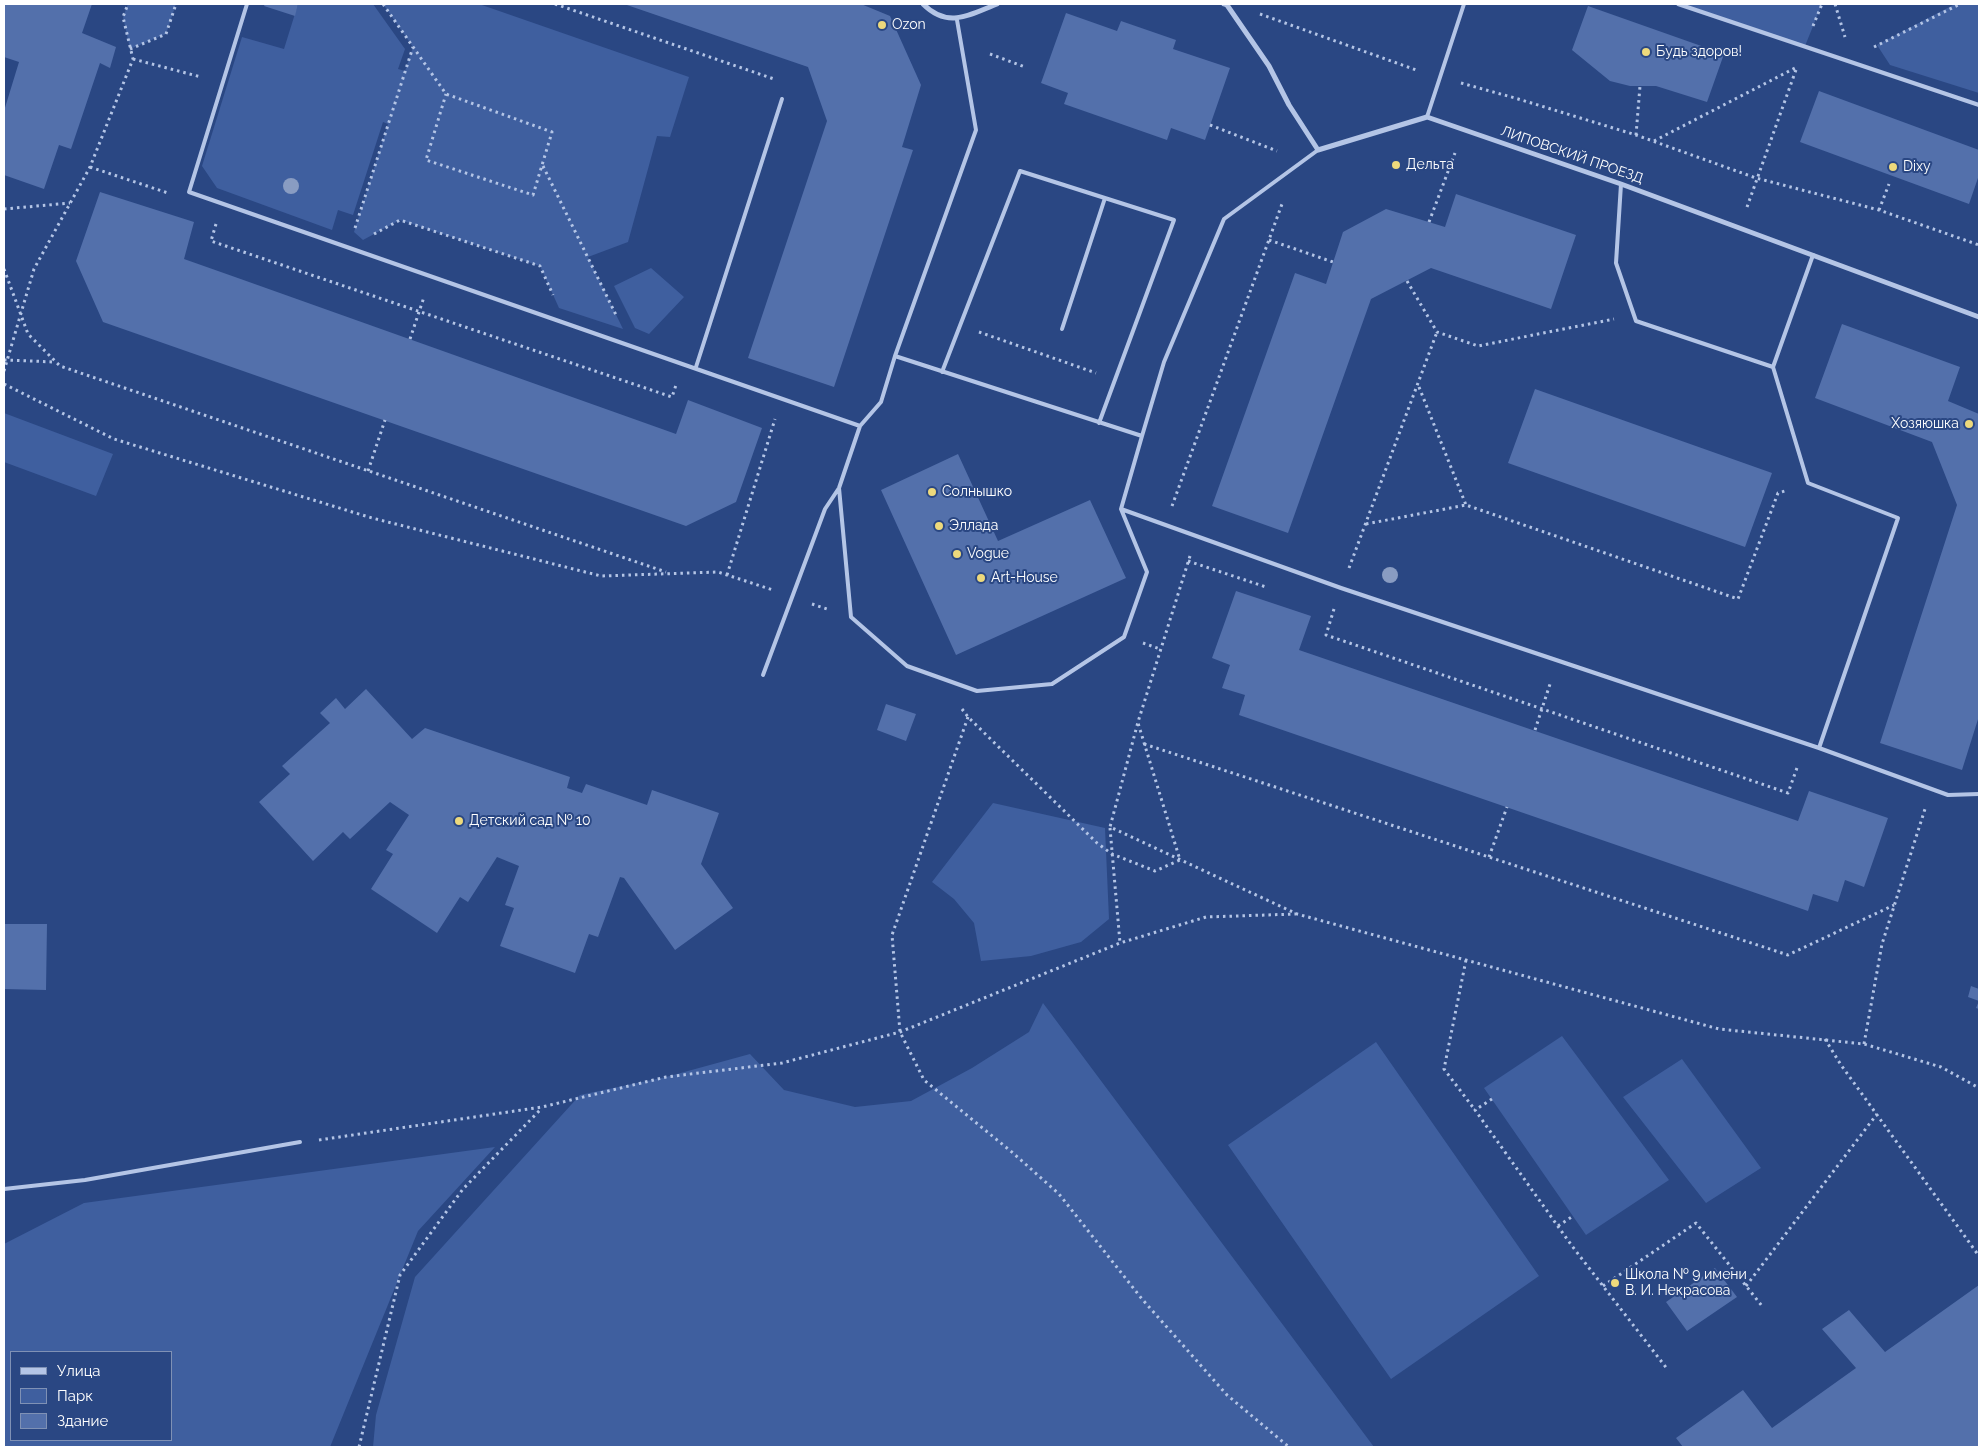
<!DOCTYPE html>
<html>
<head>
<meta charset="utf-8">
<style>
  body { margin:0 }
  #map { position:relative; width:1983px; height:1451px; overflow:hidden; background:#2a4783; font-family:Raleway,sans-serif }
  canvas { display:block }
  .frame { position:absolute; inset:0; border:5px solid #fff; pointer-events:none }
  .legend { position:absolute; left:10px; top:1351px; width:162px; height:90px; box-sizing:border-box; background:#2a4783; border:1px solid #7f91b5; margin:0; padding:6px 9px; list-style:none; font-size:15px; color:#fff }
  .legend li { display:flex; align-items:center; gap:10px; height:25px }
  .legend b { width:25px; border:1px solid #7f91b5 }
</style>
</head>
<body>
<div id="map">
<canvas width="1983" height="1451"></canvas>
<div class="frame"></div>
<ul class="legend">
<li><b style="height:6px;background:#b4c5e6"></b>Улица</li>
<li><b style="height:14px;background:#3f5f9f"></b>Парк</li>
<li><b style="height:14px;background:#5370ab"></b>Здание</li>
</ul>
</div>
<script>
const g = document.querySelector('canvas').getContext('2d');
g.lineJoin = 'round';
function fill(path, color) { g.fillStyle = color; g.fill(path, 'evenodd'); }
function trace(path, color, width, dash) { g.strokeStyle = color; g.lineWidth = width; g.lineCap = dash ? 'butt' : 'round'; g.setLineDash(dash || []); g.stroke(path); }
function write(font, color, halo, rows, align = 'center') {
  g.font = font + ' Raleway,sans-serif'; g.lineWidth = 4; g.setLineDash([]); g.textBaseline = 'middle'; g.strokeStyle = halo; g.fillStyle = color; for (const [text, x, y, turn = 0] of rows) {
    g.save(); g.translate(x, y); g.rotate((+turn || 0) * Math.PI / 180); g.textAlign = isNaN(turn) ? turn : align; if (halo) g.strokeText(text, 0, 0); g.fillText(text, 0, 0); g.restore();
  }
}
const green = new Path2D(`
  M 128,4 L 176,4 L 166,34 L 130,49 L 123,17 Z
  M 298,4 L 373,4 L 405,49 L 398,69 L 405,71 L 413,47 L 383,4 L 479,4 L 689,77 L 670,137 L 657,136 L 628,242 L 588,257 L 623,329 L 559,308 L 540,266 L 400,220 L 363,240 L 354,232 L 388,124 L 383,122 L 353,215 L 338,210 L 332,230 L 217,188 L 202,166 L 242,37 L 284,49 Z
  M 1678,4 L 1822,4 L 1805,46 Z
  M 1955,4 L 1979,4 L 1979,93 L 1890,65 L 1877,45 Z
  M 651,268 L 684,297 L 649,334 L 635,328 L 614,286 Z
  M 4,413 L 113,454 L 96,496 L 4,462 Z
  M 993,803 L 1105,828 L 1109,919 L 1081,942 L 1031,956 L 981,961 L 974,923 L 954,899 L 932,882 Z
  M 1043,1003 L 1374,1447 L 373,1447 L 376,1415 L 415,1277 L 580,1095 L 666,1077 L 750,1054 L 784,1090 L 855,1107 L 911,1101 L 972,1068 L 1029,1032 Z
  M 1562,1036 L 1669,1180 L 1586,1235 L 1484,1088 Z
  M 1376,1042 L 1539,1276 L 1391,1379 L 1228,1145 Z
  M 1682,1059 L 1761,1168 L 1706,1203 L 1623,1097 Z
  M 495,1147 L 418,1231 L 330,1447 L 4,1447 L 4,1244 L 84,1203 ZM 11,1352 L 171,1352 L 171,1440 L 11,1440 Z`);
const building = new Path2D(`
  M 4,4 L 92,4 L 82,33 L 116,47 L 110,68 L 100,63 L 71,149 L 59,145 L 44,189 L 4,175 L 4,111 L 19,62 L 4,57 Z
  M 265,4 L 298,4 L 295,16 L 264,6 Z
  M 624,4 L 861,4 L 890,16 L 921,85 L 902,147 L 913,150 L 834,387 L 748,358 L 827,121 L 808,67 Z
  M 1588,6 L 1724,54 L 1707,102 L 1656,86 L 1630,86 L 1610,81 L 1572,50 Z
  M 1066,13 L 1117,31 L 1121,21 L 1176,40 L 1173,49 L 1230,68 L 1205,140 L 1171,128 L 1167,140 L 1064,104 L 1068,93 L 1041,83 Z
  M 1819,91 L 1979,150 L 1979,175 L 1969,204 L 1800,142 Z
  M 100,192 L 194,222 L 184,259 L 235,277 L 676,434 L 688,400 L 762,428 L 736,502 L 686,526 L 103,322 L 76,261 Z
  M 1456,194 L 1576,235 L 1551,309 L 1431,268 L 1371,299 L 1288,533 L 1212,506 L 1295,273 L 1326,284 L 1343,232 L 1386,209 L 1445,227 Z
  M 1842,324 L 1960,367 L 1948,401 L 1979,414 L 1979,716 L 1962,770 L 1880,743 L 1957,505 L 1932,442 L 1815,398 Z
  M 1535,389 L 1772,473 L 1745,547 L 1508,463 Z
  M 958,454 L 998,541 L 1090,500 L 1126,578 L 956,655 L 881,490 Z
  M 1236,591 L 1311,616 L 1299,650 L 1798,821 L 1809,791 L 1888,818 L 1864,887 L 1845,880 L 1838,902 L 1813,894 L 1808,911 L 1239,715 L 1245,695 L 1222,688 L 1230,665 L 1212,658 Z
  M 366,689 L 412,739 L 425,728 L 570,777 L 567,788 L 582,793 L 586,784 L 647,805 L 652,790 L 719,813 L 701,864 L 733,908 L 675,950 L 624,878 L 620,877 L 598,937 L 589,934 L 575,973 L 500,946 L 514,908 L 505,905 L 519,866 L 497,857 L 468,902 L 460,897 L 437,933 L 371,889 L 393,854 L 386,850 L 409,815 L 390,802 L 350,839 L 343,832 L 313,861 L 259,802 L 290,774 L 282,766 L 330,723 L 320,713 L 336,698 L 345,709 Z
  M 886,704 L 916,714 L 906,741 L 877,730 Z
  M 4,924 L 47,924 L 46,990 L 4,989 Z
  M 1971,986 L 1979,989 L 1979,1009 L 1976,1008 L 1979,1001 L 1968,997 Z
  M 1715,1268 L 1737,1297 L 1687,1331 L 1666,1302 Z
  M 1979,1285 L 1979,1447 L 1683,1447 L 1676,1438 L 1743,1390 L 1772,1428 L 1856,1368 L 1822,1329 L 1849,1310 L 1885,1352 Z`);
const path = new Path2D(`
  M 383,4 L 446,94 L 552,132 L 533,195 L 426,160 L 446,94
  M 555,4 L 774,79
  M 1835,4 L 1845,37
  M 1260,14 L 1419,71
  M 1813,26 L 1822,4
  M 1874,47 L 1960,4
  M 130,49 L 166,34 L 176,4
  M 990,54 L 1025,67
  M 133,59 L 201,77
  M 1461,83 L 1515,98 L 1636,135 L 1756,178 L 1879,210 L 1979,245
  M 1210,125 L 1277,151
  M 1636,135 L 1640,86
  M 1654,141 L 1797,67
  M 543,166 L 617,317
  M 90,167 L 168,193
  M 1747,207 L 1797,67
  M 4,209 L 70,203
  M 1879,210 L 1889,184
  M 1429,222 L 1455,153
  M 216,224 L 211,241 L 672,397 L 676,385
  M 355,228 L 413,47
  M 374,234 L 400,220 L 540,266 L 553,295
  M 1269,240 L 1333,262
  M 4,269 L 28,334 L 60,366 L 666,572
  M 1407,281 L 1437,332 L 1478,346 L 1614,319
  M 979,332 L 1096,373
  M 410,339 L 424,297
  M 4,360 L 55,362
  M 4,371 L 34,269 L 90,167 L 133,59 L 123,17 L 128,4
  M 4,384 L 114,439 L 372,518 L 601,576 L 718,572 L 773,590
  M 1419,387 L 1466,505
  M 368,471 L 385,420
  M 1172,506 L 1282,204
  M 1366,524 L 1466,505 L 1738,599 L 1778,493 L 1788,490
  M 1190,556 L 1138,722 L 1110,827 L 1297,914 L 1719,1029 L 1864,1044 L 1941,1067 L 1979,1088
  M 1188,561 L 1266,587
  M 1349,568 L 1437,332
  M 727,575 L 775,419
  M 812,604 L 830,610
  M 1334,609 L 1326,635 L 1788,793 L 1798,765
  M 1143,643 L 1160,649
  M 962,709 L 968,717 L 1097,843 L 1112,854 L 1155,871 L 1180,860 L 1138,723
  M 968,717 L 892,935 L 900,1032 L 924,1080 L 1013,1153 L 1059,1194 L 1142,1299 L 1227,1395 L 1289,1447
  M 1535,730 L 1551,681
  M 1144,744 L 1788,955 L 1894,905
  M 1110,828 L 1120,943
  M 1489,857 L 1507,807
  M 1466,960 L 1444,1069 L 1475,1110
  M 1825,1039 L 1841,1065 L 1979,1256
  M 1864,1044 L 1882,944 L 1925,809
  M 1492,1099 L 1475,1110 L 1572,1246 L 1668,1370
  M 319,1140 L 542,1107 L 666,1077 L 782,1063 L 900,1032 L 1120,943 L 1206,917 L 1296,914
  M 1558,1226 L 1573,1216
  M 1603,1286 L 1696,1223 L 1762,1306
  M 1746,1286 L 1877,1114
  M 359,1447 L 400,1275 L 463,1189 L 542,1108`);
const lane = new Path2D(`
  M 247,4 L 189,192 L 860,426
  M 1678,4 L 1979,105
  M 1427,117 L 1464,4
  M 1621,184 L 1616,263 L 1636,321 L 1773,367
  M 1813,255 L 1773,367 L 1808,483 L 1898,518 L 1819,748
  M 1062,329 L 1105,198
  M 895,356 L 1142,436 L 1164,362 L 1224,219 L 1318,150
  M 696,367 L 782,99
  M 942,372 L 1020,171 L 1174,220 L 1099,423
  M 839,488 L 851,617 L 907,666 L 977,691 L 1052,684 L 1124,637 L 1147,572 L 1121,509 L 1142,436
  M 1121,509 L 1341,588 L 1819,748 L 1948,795 L 1979,794
  M 763,675 L 825,509 L 839,488 L 860,426 L 881,402 L 895,356 L 976,130 L 957,20
  M 4,1189 L 85,1180 L 300,1142`);
const street = new Path2D(`
  M 923,4 C 948,29 969,15 997,4
  M 1224,4 L 1227,5 L 1269,66 L 1289,105 L 1318,150 L 1427,117 L 1621,184 L 1979,317`);
const trees = [
  [291,186],
  [1390,575]
];
const markers = [
  [882,25,5,"#edd97c"],
  [1646,52,5,"#edd97c"],
  [1396,165,5,"#edd97c"],
  [1893,167,5,"#edd97c"],
  [1969,424,5,"#edd97c"],
  [932,492,5,"#edd97c"],
  [939,526,5,"#edd97c"],
  [957,554,5,"#edd97c"],
  [981,578,5,"#edd97c"],
  [459,821,5,"#edd97c"],
  [1615,1283,5,"#edd97c"]
];
const poiNames = [
  ["Ozon",892,25],
  ["Будь здоров!",1656,52],
  ["Дельта",1406,165],
  ["Dixy",1903,167],
  ["Хозяюшка",1959,424,"right"],
  ["Солнышко",942,492],
  ["Эллада",949,526],
  ["Vogue",967,554],
  ["Art-House",991,578],
  ["Детский сад № 10",469,821],
  ["Школа № 9 имени",1625,1275],
  ["В. И. Некрасова",1625,1291]
];
const streetNames = [
  ["ЛИПОВСКИЙ ПРОЕЗД",1572,155,19]
];
fill(green, '#3f5f9f');
fill(building, '#5370ab');
trace(path, '#b4c5e6', 3, [2.5, 4]);
trace(lane, '#b4c5e6', 4);
trace(street, '#b4c5e6', 5);
g.fillStyle = '#899cc2';
for (const [x, y] of trees) { g.beginPath(); g.arc(x, y, 8, 0, 2 * Math.PI); g.fill(); }
for (const [x, y, r, color] of markers) { const dot = new Path2D(); dot.arc(x, y, r, 0, 2 * Math.PI); g.fillStyle = color; g.fill(dot); trace(dot, '#2a4783', 2); }
write('14px', '#fff', '#2a4783', poiNames, 'left');
write('14px', '#fff', '#2a4783', streetNames);
</script>
</body>
</html>
